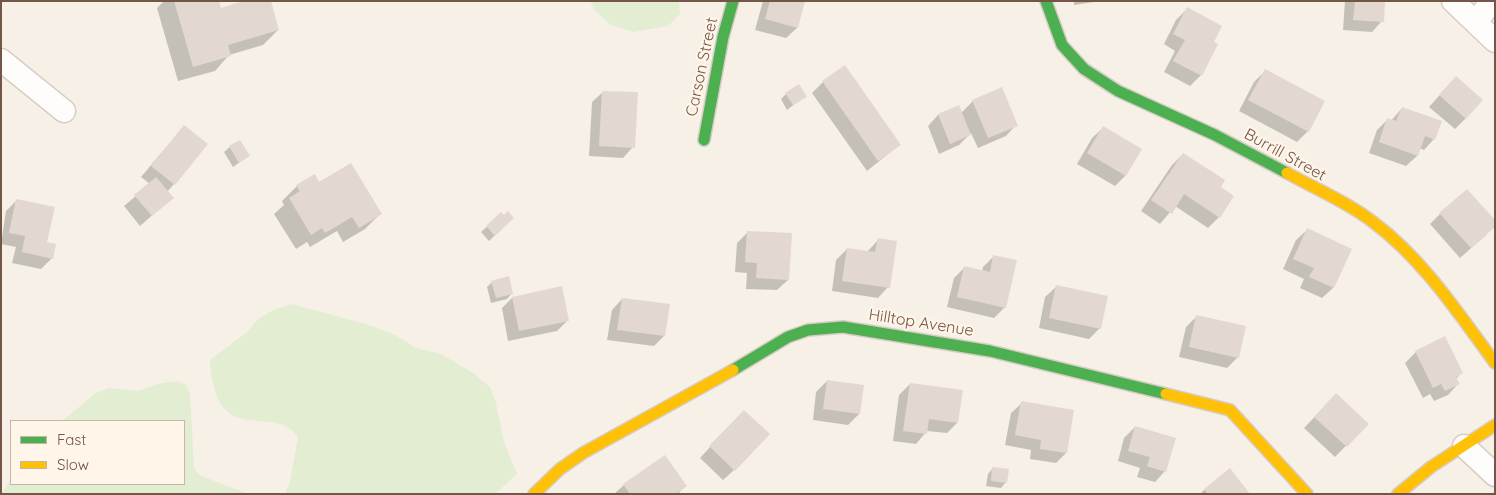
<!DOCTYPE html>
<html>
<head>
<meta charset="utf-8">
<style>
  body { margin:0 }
  #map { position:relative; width:1496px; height:495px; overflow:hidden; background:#f6f0e7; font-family:Quicksand,sans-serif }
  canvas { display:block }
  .frame { position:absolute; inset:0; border:2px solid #745648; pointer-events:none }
  .legend { position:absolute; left:10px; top:420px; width:175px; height:65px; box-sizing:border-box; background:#fff5e8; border:1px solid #c7b5a8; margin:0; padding:6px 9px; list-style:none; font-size:15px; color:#745648 }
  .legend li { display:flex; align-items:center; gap:10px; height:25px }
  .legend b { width:25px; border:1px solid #c7b5a8 }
</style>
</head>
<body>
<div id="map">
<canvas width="1496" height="495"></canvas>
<div class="frame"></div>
<ul class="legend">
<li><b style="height:6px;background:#4caf50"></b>Fast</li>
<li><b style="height:6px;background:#ffc107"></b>Slow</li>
</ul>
</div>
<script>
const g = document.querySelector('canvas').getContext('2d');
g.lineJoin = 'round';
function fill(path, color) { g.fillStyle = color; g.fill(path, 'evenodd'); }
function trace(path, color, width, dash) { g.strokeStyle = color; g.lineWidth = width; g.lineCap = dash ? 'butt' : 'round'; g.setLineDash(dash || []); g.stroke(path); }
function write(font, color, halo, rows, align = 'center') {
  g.font = font + ' Quicksand,sans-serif'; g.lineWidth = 4.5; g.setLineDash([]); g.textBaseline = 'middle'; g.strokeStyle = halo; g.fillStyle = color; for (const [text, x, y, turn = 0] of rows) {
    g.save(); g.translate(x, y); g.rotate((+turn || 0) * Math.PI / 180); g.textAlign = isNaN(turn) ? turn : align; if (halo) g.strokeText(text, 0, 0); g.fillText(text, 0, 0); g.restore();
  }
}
const green = new Path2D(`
  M 590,1 L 679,1 L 680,14 L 668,26 L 633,32 L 611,25 L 595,11 Z
  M 291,304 L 366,324 L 395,335 L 416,348 L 441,354 L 473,373 L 490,387 L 496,403 L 504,442 L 517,474 L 495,494 L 285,494 L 290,482 L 298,437 C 272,400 215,453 210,360 L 247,332 L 257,320 L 269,312 Z
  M 178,381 L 186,385 L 190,394 L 194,468 L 199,475 L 248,494 L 1,494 L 11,479 L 11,484 L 184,484 L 184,421 L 62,421 L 96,393 L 108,388 L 139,391 L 157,384 Z`);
const shadow = new Path2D(`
  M 164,1 L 217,1 L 220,9 L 278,30 L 263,45 L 229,55 L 215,71 L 178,81 L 157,8 Z
  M 763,1 L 804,1 L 797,28 L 786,38 L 755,30 Z
  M 1074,1 L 1101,1 L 1074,5 Z
  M 1345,1 L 1384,1 L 1382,21 L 1372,32 L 1343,30 Z
  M 1187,9 L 1212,42 L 1201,75 L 1190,86 L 1164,72 L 1175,51 L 1164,44 L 1176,20 Z
  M 1265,71 L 1308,131 L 1297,142 L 1239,111 L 1254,82 Z
  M 823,82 L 899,145 L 867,171 L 812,93 Z
  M 1446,88 L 1466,118 L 1455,129 L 1429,107 Z
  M 603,92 L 633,147 L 623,158 L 589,156 L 592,102 Z
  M 786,94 L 805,96 L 787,110 L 781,99 Z
  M 973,101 L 1016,125 L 1006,136 L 978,148 L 971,133 L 959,145 L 939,154 L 928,126 L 938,115 L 961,113 Z
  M 1402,108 L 1434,139 L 1424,150 L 1419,148 L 1417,156 L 1406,166 L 1369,153 L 1377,130 L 1388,119 L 1391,121 Z
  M 184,126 L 174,184 L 167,192 L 172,198 L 140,226 L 124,206 L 150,184 L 141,177 Z
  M 1103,128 L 1125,176 L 1115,186 L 1077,164 L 1092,138 Z
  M 230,147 L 248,156 L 233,167 L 224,152 Z
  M 1183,154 L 1219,187 L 1219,217 L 1208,228 L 1175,206 L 1160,224 L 1141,211 L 1172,165 Z
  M 319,184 L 380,214 L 365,229 L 343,242 L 337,231 L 310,247 L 307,242 L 296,249 L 274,214 L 284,205 L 282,201 L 297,186 Z
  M 17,200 L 46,243 L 52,258 L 41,269 L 12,263 L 16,247 L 1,244 L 6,211 Z
  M 501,214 L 513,218 L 489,241 L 481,232 Z
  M 1440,214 L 1486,235 L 1460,258 L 1430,224 Z
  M 1307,230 L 1350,250 L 1333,288 L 1322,298 L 1300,288 L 1304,279 L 1283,269 L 1296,240 Z
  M 748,232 L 788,280 L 777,290 L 746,289 L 747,273 L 735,272 L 737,243 Z
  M 879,239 L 888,287 L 878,298 L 832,291 L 836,260 L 847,249 L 867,252 Z
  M 994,256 L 1005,307 L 994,318 L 947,307 L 954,278 L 964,268 L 982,272 L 983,267 Z
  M 492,282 L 512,293 L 507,299 L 491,303 L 487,287 Z
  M 1056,287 L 1100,328 L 1089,339 L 1039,328 L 1045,297 Z
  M 512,298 L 568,320 L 557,331 L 508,341 L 502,308 Z
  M 622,299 L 664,336 L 654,346 L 607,340 L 612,310 Z
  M 1196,317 L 1238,357 L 1227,368 L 1179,357 L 1186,327 Z
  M 1416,352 L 1461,373 L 1456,379 L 1458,384 L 1448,395 L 1434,401 L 1430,394 L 1423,398 L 1405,363 Z
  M 827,381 L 863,386 L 859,414 L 848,425 L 813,420 L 816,392 Z
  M 910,384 L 957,423 L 947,433 L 927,431 L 916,444 L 893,441 L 899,395 Z
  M 1022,403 L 1066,453 L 1056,463 L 1030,459 L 1031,450 L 1005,445 L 1011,413 Z
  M 1325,406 L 1367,424 L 1335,457 L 1304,428 Z
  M 733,422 L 734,470 L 723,480 L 700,458 Z
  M 1135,427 L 1165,471 L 1155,482 L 1137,477 L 1140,468 L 1118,461 L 1124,438 Z
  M 993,468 L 1006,482 L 1001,488 L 986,486 L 988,474 Z
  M 624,485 L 685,486 L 678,494 L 614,494 Z
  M 1204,490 L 1249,494 L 1200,494 Z`);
const building = new Path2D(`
  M 174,1 L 219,1 L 221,8 L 243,1 L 271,1 L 279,30 L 228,45 L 231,56 L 193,67 Z
  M 770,1 L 805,1 L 798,28 L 765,19 Z
  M 1355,1 L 1385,1 L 1384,22 L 1353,20 Z
  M 1187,7 L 1222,26 L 1214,42 L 1218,44 L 1202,76 L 1173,61 L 1185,40 L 1173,34 Z
  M 845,65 L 901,145 L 878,161 L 822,81 Z
  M 1265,69 L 1325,101 L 1309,132 L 1248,100 Z
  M 1456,76 L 1483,100 L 1466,119 L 1439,95 Z
  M 799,84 L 807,97 L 793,105 L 785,93 Z
  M 1002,87 L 1018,126 L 988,138 L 972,100 Z
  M 602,91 L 638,92 L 635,148 L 599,146 Z
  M 959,105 L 971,135 L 950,144 L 938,114 Z
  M 1402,107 L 1442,121 L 1435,140 L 1425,136 L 1418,156 L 1379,142 L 1387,118 L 1396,121 Z
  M 184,125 L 208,144 L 175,185 L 151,166 Z
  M 1103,126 L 1142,149 L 1126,176 L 1087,153 Z
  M 240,140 L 250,156 L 239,163 L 229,146 Z
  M 1183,153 L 1225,180 L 1221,187 L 1234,196 L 1220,218 L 1184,194 L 1172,214 L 1151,200 Z
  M 351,163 L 382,214 L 359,228 L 352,217 L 325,233 L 322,228 L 311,235 L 289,198 L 300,191 L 296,185 L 315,174 L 319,182 Z
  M 156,177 L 174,198 L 152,216 L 134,195 Z
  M 1467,189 L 1495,220 L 1495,227 L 1471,248 L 1439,213 Z
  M 16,199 L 55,207 L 47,242 L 56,244 L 53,259 L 22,252 L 25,236 L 9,233 Z
  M 508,211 L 514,218 L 495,236 L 486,226 L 501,212 L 504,215 Z
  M 1307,228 L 1352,249 L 1334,288 L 1309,277 L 1314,268 L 1293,259 Z
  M 747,231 L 792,233 L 789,280 L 756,278 L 757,263 L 745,262 Z
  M 878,238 L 897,241 L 890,288 L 842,281 L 847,248 L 875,252 Z
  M 993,255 L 1017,260 L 1006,308 L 957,297 L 964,266 L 990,272 Z
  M 509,276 L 513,294 L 496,298 L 491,281 Z
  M 1056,285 L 1108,296 L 1101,329 L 1049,318 Z
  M 562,286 L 569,321 L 519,331 L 512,297 Z
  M 622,298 L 670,304 L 665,336 L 617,330 Z
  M 1196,315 L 1246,326 L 1239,358 L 1189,347 Z
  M 1445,336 L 1463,373 L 1456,377 L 1460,384 L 1445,391 L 1441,384 L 1433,388 L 1415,351 Z
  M 827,380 L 864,385 L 860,414 L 823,409 Z
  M 910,383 L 963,390 L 958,423 L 929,419 L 927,434 L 903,431 Z
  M 1336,393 L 1369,424 L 1347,447 L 1314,417 Z
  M 1021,401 L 1074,410 L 1067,453 L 1040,449 L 1041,440 L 1015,435 Z
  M 744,410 L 770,434 L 735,471 L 709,446 Z
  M 1135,426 L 1176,438 L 1166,472 L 1147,466 L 1150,457 L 1128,451 Z
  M 665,455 L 687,486 L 676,494 L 630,494 L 623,484 Z
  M 992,467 L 1009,469 L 1007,483 L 991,481 Z
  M 1230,468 L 1250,494 L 1208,494 L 1204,489 Z`);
const street = new Path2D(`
  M 1453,1 L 1495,41
  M 1476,23 L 1491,1
  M 1,60 L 64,111
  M 1464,446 L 1495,475`);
const fast = new Path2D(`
  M 1046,1 L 1062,45 L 1084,69 L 1118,91 L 1215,135 L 1287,173
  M 704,140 L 723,37 L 733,1
  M 733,370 L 788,337 L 808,330 L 843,327 L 990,351 L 1166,394`);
const slow = new Path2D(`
  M 1287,173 C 1314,188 1349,203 1373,222 C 1423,259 1459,314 1495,363
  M 1166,394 L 1230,410 L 1307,494
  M 534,494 L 560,469 L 583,453 L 733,370
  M 1398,494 L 1431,467 L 1495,425`);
const streetNames = [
  ["Carson Street",702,67,-78],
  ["Burrill Street",1285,155,29],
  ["Hilltop Avenue",921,323,9]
];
fill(green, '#e3edd2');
fill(shadow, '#0003');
fill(building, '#e2d8cf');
trace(street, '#d8cdc5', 25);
trace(fast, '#d7ccc4', 14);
trace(slow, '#d7ccc4', 14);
trace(street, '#fefdfb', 22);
trace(fast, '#4caf50', 11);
trace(slow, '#ffc107', 11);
write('16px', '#745648', '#fff5e8', streetNames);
</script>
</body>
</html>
